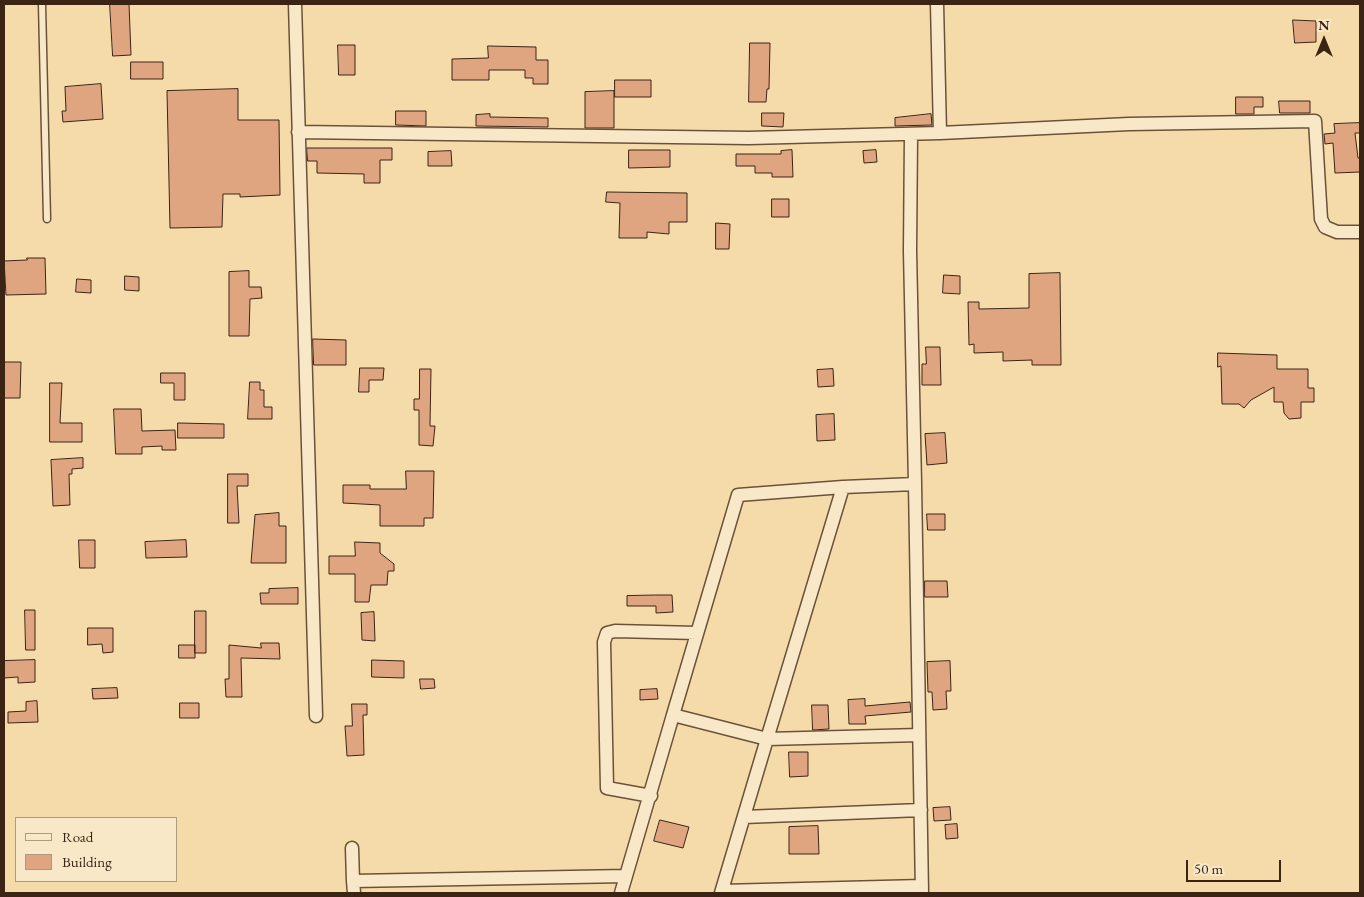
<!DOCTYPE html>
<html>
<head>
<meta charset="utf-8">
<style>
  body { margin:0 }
  #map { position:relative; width:1364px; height:897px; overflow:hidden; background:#f6dbaa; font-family:"EB Garamond",serif }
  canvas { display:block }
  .frame { position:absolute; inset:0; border:5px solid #3c2414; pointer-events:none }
  .legend { position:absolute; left:15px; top:817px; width:162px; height:65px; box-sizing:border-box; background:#f9e8c8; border:1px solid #ad9a80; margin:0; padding:6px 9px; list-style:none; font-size:15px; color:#3c2414 }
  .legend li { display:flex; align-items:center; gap:10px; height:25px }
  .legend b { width:25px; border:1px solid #ad9a80 }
  .north { position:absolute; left:1299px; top:15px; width:50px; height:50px; -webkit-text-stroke:4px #f9e8c8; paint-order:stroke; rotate:0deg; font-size:14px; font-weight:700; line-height:20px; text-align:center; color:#3c2414 }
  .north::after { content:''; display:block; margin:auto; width:18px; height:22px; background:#3c2414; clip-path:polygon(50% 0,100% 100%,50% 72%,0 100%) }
  .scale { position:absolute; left:1186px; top:860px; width:95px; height:22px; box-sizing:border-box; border:2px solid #3c2414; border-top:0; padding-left:6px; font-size:15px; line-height:18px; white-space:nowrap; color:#3c2414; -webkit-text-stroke:4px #f9e8c8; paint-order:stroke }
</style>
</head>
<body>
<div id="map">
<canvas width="1364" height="897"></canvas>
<div class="frame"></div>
<ul class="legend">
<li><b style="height:6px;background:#f9e8c8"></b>Road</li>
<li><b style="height:14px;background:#dfa580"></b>Building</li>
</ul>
<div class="north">N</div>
<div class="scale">50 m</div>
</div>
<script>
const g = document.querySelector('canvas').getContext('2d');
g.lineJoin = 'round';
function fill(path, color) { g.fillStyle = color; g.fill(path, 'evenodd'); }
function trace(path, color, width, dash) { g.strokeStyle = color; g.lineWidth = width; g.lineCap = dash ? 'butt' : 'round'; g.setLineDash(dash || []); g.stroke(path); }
const building = new Path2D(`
  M 110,4 L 129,4 L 131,55 L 113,56 Z
  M 1293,20 L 1316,21 L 1316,42 L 1295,43 Z
  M 750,43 L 770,43 L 769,89 L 767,89 L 766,102 L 749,102 Z
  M 338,45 L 355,45 L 355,75 L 339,75 Z
  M 488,46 L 536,47 L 536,60 L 548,60 L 548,84 L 533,84 L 533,78 L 525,78 L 525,70 L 489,70 L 489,80 L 452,80 L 452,59 L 488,58 Z
  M 131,62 L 163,62 L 163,79 L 131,79 Z
  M 615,80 L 651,80 L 651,97 L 615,97 Z
  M 101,84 L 103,119 L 63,122 L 62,111 L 66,111 L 65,87 Z
  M 238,89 L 238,120 L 279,120 L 280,195 L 240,197 L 240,194 L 223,194 L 222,227 L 170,228 L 167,91 Z
  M 614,91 L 614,128 L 585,128 L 585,92 Z
  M 1236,97 L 1263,97 L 1263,107 L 1254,107 L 1254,114 L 1236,114 Z
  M 1279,101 L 1310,101 L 1310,113 L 1280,113 Z
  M 396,111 L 426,111 L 426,126 L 396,125 Z
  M 762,113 L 784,113 L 783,127 L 762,126 Z
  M 490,114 L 490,117 L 548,118 L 548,127 L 476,126 L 476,115 Z
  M 931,114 L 932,125 L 895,126 L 895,118 Z
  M 1360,123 L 1360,133 L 1355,133 L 1358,158 L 1360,158 L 1360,172 L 1335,173 L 1333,143 L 1325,144 L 1324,134 L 1335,133 L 1334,124 Z
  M 307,148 L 392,148 L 392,160 L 380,160 L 380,183 L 364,183 L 364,174 L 317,173 L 317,161 L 308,161 Z
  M 629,150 L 670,150 L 670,167 L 629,168 Z
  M 792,150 L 793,177 L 772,177 L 772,173 L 755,173 L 755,166 L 736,166 L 736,154 L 781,154 L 781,151 Z
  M 876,150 L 877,162 L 864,163 L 863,151 Z
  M 451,151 L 452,166 L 428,166 L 428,152 Z
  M 607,192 L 687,193 L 687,222 L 669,222 L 669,234 L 647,232 L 647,238 L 619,238 L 620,203 L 606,202 Z
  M 772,199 L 789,199 L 789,217 L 772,217 Z
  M 716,223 L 730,224 L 729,249 L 716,249 Z
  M 27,258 L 45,258 L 46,294 L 6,295 L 4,261 L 27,260 Z
  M 249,271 L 249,287 L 261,287 L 262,298 L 250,299 L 249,336 L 229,336 L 229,272 Z
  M 1060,273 L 1061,365 L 1032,365 L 1032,360 L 1003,361 L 1003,352 L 974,353 L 974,344 L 969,345 L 968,302 L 979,302 L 979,309 L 1029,308 L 1029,274 Z
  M 944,275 L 960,276 L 960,294 L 943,293 Z
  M 125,276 L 139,277 L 139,291 L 125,290 Z
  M 77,279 L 91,280 L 91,293 L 76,292 Z
  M 313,339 L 346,340 L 346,365 L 314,365 Z
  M 926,347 L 940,347 L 941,385 L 922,385 L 922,364 L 926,364 Z
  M 1218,353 L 1277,355 L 1277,369 L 1308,369 L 1308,388 L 1314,388 L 1314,402 L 1301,402 L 1301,418 L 1289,419 L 1284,413 L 1283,402 L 1274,402 L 1274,387 L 1251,400 L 1244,408 L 1239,404 L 1222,404 L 1221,366 L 1218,367 Z
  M 4,362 L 21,362 L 20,398 L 4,398 Z
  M 360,368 L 384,368 L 383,380 L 369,380 L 369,392 L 359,392 Z
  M 420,369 L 431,369 L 430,426 L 435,426 L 433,446 L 419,445 L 419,410 L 414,410 L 414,399 L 419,399 Z
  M 833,369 L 834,386 L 818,387 L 817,370 Z
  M 161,373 L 185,373 L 185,400 L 174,400 L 174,383 L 161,383 Z
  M 250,382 L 260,382 L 260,390 L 264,390 L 264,407 L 272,407 L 272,419 L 248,419 Z
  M 50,383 L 62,383 L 60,423 L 82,423 L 82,442 L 50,442 Z
  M 114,409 L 141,409 L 142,431 L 175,430 L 176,450 L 162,450 L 162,446 L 142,447 L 142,454 L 116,454 Z
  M 834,414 L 835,440 L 817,441 L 816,415 Z
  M 178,423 L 224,424 L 224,438 L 178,438 Z
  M 945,433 L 947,463 L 927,465 L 925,434 Z
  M 83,458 L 83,468 L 72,469 L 72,474 L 69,474 L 70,505 L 53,506 L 51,460 Z
  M 406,471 L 434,471 L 433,518 L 424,518 L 424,526 L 380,526 L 380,505 L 343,503 L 343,485 L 370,485 L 370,489 L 406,489 Z
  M 228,474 L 248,474 L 248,486 L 237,486 L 239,523 L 228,523 Z
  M 279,513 L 279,526 L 286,526 L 286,563 L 251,563 L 255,515 Z
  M 927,514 L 945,514 L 945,530 L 928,530 Z
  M 79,540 L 95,540 L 95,568 L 80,568 Z
  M 186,540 L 187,557 L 146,558 L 145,542 Z
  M 355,542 L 380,543 L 380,553 L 394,564 L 394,571 L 388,571 L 387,585 L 371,585 L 369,602 L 355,602 L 355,574 L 329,574 L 329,556 L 355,556 Z
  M 925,581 L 947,581 L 948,597 L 925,597 Z
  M 298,588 L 298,604 L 261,604 L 260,593 L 269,593 L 269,589 Z
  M 655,595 L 672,595 L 673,612 L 656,613 L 656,606 L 627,606 L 627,596 Z
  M 25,610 L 35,610 L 35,650 L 26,650 Z
  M 195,611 L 206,611 L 206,653 L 195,653 Z
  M 374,612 L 375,641 L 362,640 L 361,613 Z
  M 88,628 L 113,628 L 113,652 L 103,653 L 102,644 L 88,645 Z
  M 261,643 L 279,643 L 280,659 L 241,658 L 242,697 L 226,697 L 225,679 L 229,679 L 229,645 L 261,648 Z
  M 179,645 L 195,645 L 195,658 L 179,658 Z
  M 35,660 L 35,682 L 18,683 L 18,677 L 4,678 L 4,661 Z
  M 372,660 L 404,661 L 404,678 L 372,677 Z
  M 950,661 L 951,691 L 946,691 L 947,709 L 933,710 L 932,692 L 928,692 L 927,662 Z
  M 420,679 L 434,679 L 435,688 L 421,689 Z
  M 117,688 L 118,698 L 93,699 L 92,689 Z
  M 657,689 L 658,699 L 640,700 L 640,690 Z
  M 865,699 L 865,706 L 910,702 L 911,712 L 865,716 L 866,724 L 849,724 L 848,700 Z
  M 37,701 L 38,722 L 8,723 L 8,712 L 26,711 L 26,702 Z
  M 180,703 L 199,703 L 199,718 L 180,718 Z
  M 352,704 L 367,704 L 367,715 L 363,715 L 364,755 L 347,756 L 345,726 L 352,726 Z
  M 812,705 L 828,705 L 829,729 L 813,730 Z
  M 789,752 L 808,752 L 808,776 L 790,777 Z
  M 950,807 L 951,820 L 934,821 L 933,808 Z
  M 660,820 L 689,827 L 683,848 L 654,841 Z
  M 957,824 L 958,838 L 946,839 L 945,825 Z
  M 818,826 L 819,854 L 789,854 L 789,827 Z`);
const service = new Path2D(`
  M 42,4 L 47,219`);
const minor = new Path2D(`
  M 295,4 L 316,716
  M 298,132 L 749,138 L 940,133 L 937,4
  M 940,133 L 1129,124 L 1315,121 L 1321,219 L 1325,227 L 1337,232 L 1360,232
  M 911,135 L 910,251 L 915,484
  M 673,715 L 738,495 L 843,487
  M 651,796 L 607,788 L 604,642 L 607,633 L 615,631 L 697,633
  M 744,817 L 921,810
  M 352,848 L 353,881
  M 722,891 L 922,886
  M 354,893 L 353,881 L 626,876 L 673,715 L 767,739 L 843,487 L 915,484 L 922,893
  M 621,893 L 626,876
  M 721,893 L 767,739 L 919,735`);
fill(building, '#dfa580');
trace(building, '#3c2414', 1);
trace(service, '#6a523a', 9);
trace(minor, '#6a523a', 15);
trace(service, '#f9e8c8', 6);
trace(minor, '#f9e8c8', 12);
</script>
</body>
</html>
